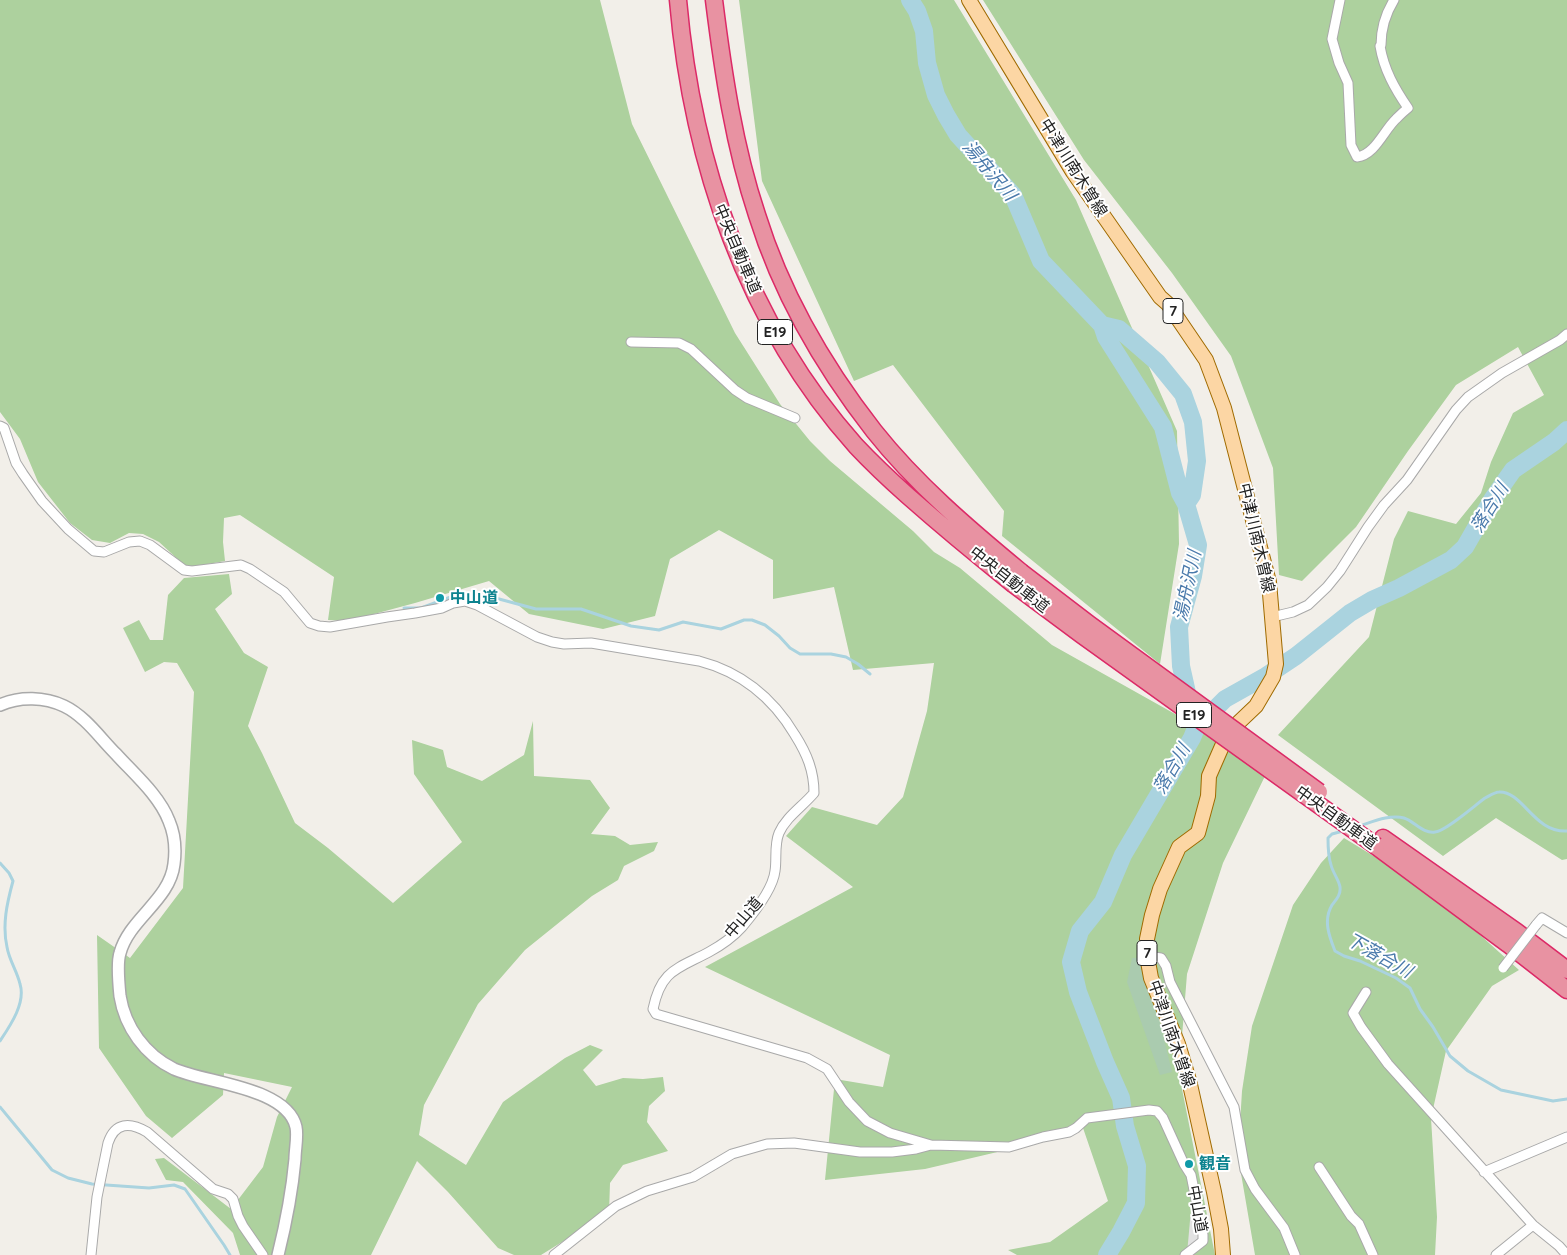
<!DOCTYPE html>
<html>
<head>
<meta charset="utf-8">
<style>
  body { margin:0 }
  canvas { display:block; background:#f2efe9 }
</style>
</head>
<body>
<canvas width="1567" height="1255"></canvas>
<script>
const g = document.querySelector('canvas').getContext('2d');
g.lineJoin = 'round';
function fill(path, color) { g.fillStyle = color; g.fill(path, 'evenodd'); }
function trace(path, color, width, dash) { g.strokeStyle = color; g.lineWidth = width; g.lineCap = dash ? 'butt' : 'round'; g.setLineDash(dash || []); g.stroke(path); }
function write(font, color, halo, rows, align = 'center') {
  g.font = font + ' Quicksand,"Noto Sans JP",sans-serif'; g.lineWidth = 4; g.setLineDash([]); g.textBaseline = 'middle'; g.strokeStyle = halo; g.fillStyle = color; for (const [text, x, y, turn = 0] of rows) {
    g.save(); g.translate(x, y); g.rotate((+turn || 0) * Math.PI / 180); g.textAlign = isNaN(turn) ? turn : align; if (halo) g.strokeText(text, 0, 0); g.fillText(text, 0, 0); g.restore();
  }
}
const forest = new Path2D(`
  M 0,0 L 600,0 L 632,124 L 735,333 L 780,404 L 810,441 L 830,461 L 913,531 L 934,552 L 960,568 L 1052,645 L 1241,751 L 1265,776 L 1223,863 L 1187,974 L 1179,1074 L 1215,1255 L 1017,1255 L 1008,1250 L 1050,1242 L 1108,1201 L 1082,1125 L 1047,1131 L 1006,1150 L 925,1169 L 825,1180 L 835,1079 L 883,1087 L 890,1055 L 705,967 L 853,887 L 786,836 L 812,807 L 877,825 L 903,797 L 927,711 L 934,663 L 853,670 L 834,587 L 773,599 L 773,560 L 719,530 L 670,559 L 655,616 L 603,629 L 529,614 L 489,581 L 415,603 L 348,621 L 328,620 L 334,577 L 240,515 L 224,518 L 223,542 L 225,561 L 191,567 L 183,564 L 159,542 L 143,534 L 129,533 L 110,543 L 92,540 L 70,523 L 38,482 L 20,439 L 0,412 Z
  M 739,0 L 954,0 L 1076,200 L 1177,431 L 1179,544 L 1160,664 L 1002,536 L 1004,511 L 893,365 L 854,381 L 762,181 Z
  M 983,0 L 1567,0 L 1567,859 L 1562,860 L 1496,818 L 1443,856 L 1278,735 L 1369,637 L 1394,539 L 1408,511 L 1456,524 L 1481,493 L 1491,462 L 1513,413 L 1544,395 L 1518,347 L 1456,385 L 1408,451 L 1356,527 L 1302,581 L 1279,575 L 1273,468 L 1231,356 L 1172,273 L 1084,160 Z
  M 229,574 L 232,594 L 215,609 L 244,653 L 268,667 L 248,726 L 262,753 L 295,823 L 328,848 L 393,903 L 462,842 L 414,774 L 412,740 L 443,750 L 447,767 L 482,781 L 524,755 L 533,721 L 534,776 L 590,780 L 610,808 L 591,834 L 615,836 L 630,845 L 658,842 L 654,851 L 624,866 L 618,880 L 592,896 L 525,950 L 478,1004 L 424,1105 L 419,1135 L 466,1165 L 503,1102 L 565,1058 L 590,1045 L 603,1050 L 583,1070 L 596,1086 L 623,1078 L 643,1079 L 663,1077 L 665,1091 L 649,1106 L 647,1122 L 668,1151 L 623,1165 L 610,1183 L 609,1213 L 541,1255 L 514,1255 L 498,1248 L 448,1192 L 417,1161 L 371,1255 L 240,1255 L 233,1233 L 183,1182 L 166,1180 L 155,1159 L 164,1158 L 231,1209 L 263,1167 L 277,1117 L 292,1087 L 224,1073 L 223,1095 L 172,1138 L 146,1116 L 99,1048 L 97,935 L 130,958 L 183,888 L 194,692 L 177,663 L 164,662 L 145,672 L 123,628 L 139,620 L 150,640 L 163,640 L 168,595 L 184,578 Z
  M 1344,838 L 1395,869 L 1449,907 L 1519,970 L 1492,986 L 1446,1051 L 1431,1118 L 1437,1217 L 1435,1255 L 1255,1255 L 1238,1156 L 1242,1091 L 1252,1026 L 1293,905 L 1321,863 Z`);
const cemetery = new Path2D(`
  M 1132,958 L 1141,958 L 1148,987 L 1159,1019 L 1172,1072 L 1160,1075 L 1127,982 Z`);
const parking = new Path2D(`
  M 1193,1187 L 1203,1235 L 1187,1254 Z`);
const stream = new Path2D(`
  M 488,596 L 536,609 L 581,609 L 631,626 L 659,630 L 683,622 L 721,629 L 744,620 L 752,620 L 765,625 L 779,636 L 790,648 L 800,654 L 831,654 L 846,657 L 858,664 L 870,674
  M 404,608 L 421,608 L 456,595 L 466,594
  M 1359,826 C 1372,822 1390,814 1404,818 C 1414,821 1423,834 1435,832 C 1446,831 1474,806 1485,798 C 1489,796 1495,792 1499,792 C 1523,791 1534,833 1567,831
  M 1343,831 L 1332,834 L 1328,838 C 1328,847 1328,856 1331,865 C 1333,873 1339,880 1340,887 C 1341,895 1336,900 1332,905 C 1323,920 1329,936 1335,951 L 1344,956 L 1360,961 L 1396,978 L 1410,988 L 1420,1009 L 1433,1027 L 1450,1056 L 1468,1071 L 1501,1090 L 1553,1101 L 1567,1099
  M 0,863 L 9,873 L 13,881 C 7,903 2,925 7,947 C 9,960 17,971 20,984 C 26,1003 10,1026 0,1041
  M 0,1107 L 52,1170 L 68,1178 L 92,1184 L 149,1188 L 174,1185 L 185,1189 L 224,1245 L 230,1255`);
const river = new Path2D(`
  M 910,0 L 917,11 L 924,31 L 927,63 L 936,95 L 946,115 L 958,135 L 1013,195 L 1041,261 L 1102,325 L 1106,337 L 1163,427 L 1180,493 L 1186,504 L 1198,545 L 1193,576 L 1179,627 L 1181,666 L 1190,706
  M 1102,325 L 1119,329 L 1157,362 L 1183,394 L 1193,422 L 1197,461 L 1192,495 L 1186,504
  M 1107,1255 L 1121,1232 L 1136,1203 L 1137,1166 L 1125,1126 L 1121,1098 L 1105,1062 L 1078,992 L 1071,962 L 1080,931 L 1103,902 L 1123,855 L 1192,738 L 1196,728 L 1225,699 L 1266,676 L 1296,656 L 1350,613 L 1372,600 L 1399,588 L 1451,560 L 1465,547 L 1492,500 L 1513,470 L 1554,442 L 1567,430`);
const minor = new Path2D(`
  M 1340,0 L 1332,39 L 1339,63 L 1348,83 L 1351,145 L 1357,157 C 1375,155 1384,130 1396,119 C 1400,115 1404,111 1408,108 C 1395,89 1384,70 1380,46 L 1381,45 C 1381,29 1386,13 1394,0
  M 631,342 L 679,343 L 691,349 L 735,390 L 747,398 L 795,418
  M 0,426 L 4,428 L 16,463 L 23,474 L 42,501 L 68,529 L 94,551 L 104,552 L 129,542 L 140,541 L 150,545 L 184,570 L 192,571 L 241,565 L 250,569 L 284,592 L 310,623 L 319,626 L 330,627 L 387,617 L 415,613 L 442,608 L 453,603 L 465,601 L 477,605 L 537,637 L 552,642 L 564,644 L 591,643 L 699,661 C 741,672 773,698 795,735 C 807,754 814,771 814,793 C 802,807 786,817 779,833 C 774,845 777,859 775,871 C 773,889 753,914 742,927 C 733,937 720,946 709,952 C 677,969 661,970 653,1009 L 656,1014 L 807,1058 L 827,1069 L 849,1102 L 867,1121 L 890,1133 L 931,1145 L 1009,1147 L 1043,1137 L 1069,1132 L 1076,1128 L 1087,1118 L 1149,1110 L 1157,1111 L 1163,1118 L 1184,1164 L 1191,1175 L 1203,1235 L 1203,1241 L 1185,1255
  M 1272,617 L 1293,612 L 1308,605 L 1327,587 L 1340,571 L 1368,527 L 1384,505 L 1407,480 L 1456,410 L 1468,397 L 1502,373 L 1560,340 L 1567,334
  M 1536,925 L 1542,918 L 1567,933
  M 1147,956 L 1161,958 L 1166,966 L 1170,982 L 1234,1107 L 1245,1170 L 1255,1189 L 1284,1228 L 1295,1255
  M 1366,992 L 1353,1013 L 1361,1027 L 1388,1064 L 1533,1225 L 1559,1246 L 1567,1255
  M 1319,1167 L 1351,1216 L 1359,1224 L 1373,1255
  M 1484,1172 L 1567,1137
  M 91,1255 L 97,1197 L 108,1143 C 115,1122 130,1122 147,1132 L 213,1189 L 228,1194 L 233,1199 L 238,1216 L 243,1226 L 263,1255
  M 554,1255 L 616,1206 L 647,1191 L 693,1177 L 732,1154 L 767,1144 L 794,1143 L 860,1152 L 892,1152 L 916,1149 L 931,1145
  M 1496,1255 L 1533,1225`);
const tertiary = new Path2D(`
  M 0,705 C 20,696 45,697 64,706 C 85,716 100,738 116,754 C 134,774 159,795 169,821 C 175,835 176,849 174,864 C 170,900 129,919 120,953 C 117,962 119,986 120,996 C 125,1027 145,1055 174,1069 C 205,1083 287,1087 296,1127 C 298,1137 295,1149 295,1159 C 292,1192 286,1223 278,1255`);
const primary = new Path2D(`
  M 969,0 L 1073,172 L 1160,297 L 1168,304 L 1206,360 L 1224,408 L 1269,582 L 1276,664 L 1273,677 L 1256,706 L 1236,725 L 1223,744 L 1209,776 L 1208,796 L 1198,833 L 1179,847 L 1160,889 L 1152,915 L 1147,939 L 1147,956 L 1151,978 L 1178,1044 L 1189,1080 L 1214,1192 L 1221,1229 L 1223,1255`);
const motorway = new Path2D(`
  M 678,0 C 692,162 746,323 856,446 C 872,463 890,480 908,496 C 942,526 977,555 1012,583
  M 714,0 C 723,72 734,146 757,215 C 781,292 824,367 874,431 C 916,484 969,529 1021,572
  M 1383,838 L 1517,932 L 1567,970
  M 1376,846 L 1508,944 L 1567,990`);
const minorBridge = new Path2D(`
  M 1503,968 L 1536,925`);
const motorwayBridge = new Path2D(`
  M 1021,572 L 1089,624 L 1319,792
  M 1012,583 L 1082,635 L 1376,846`);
const markers = [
  [440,598,5,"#0f9aa8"],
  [1189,1164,5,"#0f9aa8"]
];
const shields = [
  [1173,311,20],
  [775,332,35],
  [1194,715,35],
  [1147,953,20]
];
const shieldNames = [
  ["7",1173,311],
  ["E19",775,332],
  ["E19",1194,715],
  ["7",1147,953]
];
const streetNames = [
  ["中津川南木曽線",1073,168,58],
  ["中央自動車道",737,249,67],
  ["中津川南木曽線",1256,538,77],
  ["中央自動車道",1009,580,38],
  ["中央自動車道",1336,818,36],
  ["中山道",744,918,-49],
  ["中津川南木曽線",1171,1034,71],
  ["中山道",1197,1209,80]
];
const cultureNames = [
  ["中山道",450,598],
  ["観音",1199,1164]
];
const waterNames = [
  ["湯舟沢川",989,171,50],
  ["落合川",1490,508,-58],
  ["湯舟沢川",1188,586,-78],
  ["落合川",1172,769,-60],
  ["下落合川",1379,956,29]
];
fill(forest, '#add19e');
fill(cemetery, '#aacbaf');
fill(parking, '#e2e2e2');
trace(stream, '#aad3df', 3);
trace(river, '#aad3df', 18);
trace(minor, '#a9a9a9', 11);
trace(tertiary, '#a9a9a9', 14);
trace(primary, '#a06b00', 16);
trace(motorway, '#dc2a67', 19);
trace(minor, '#fff', 9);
trace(tertiary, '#fff', 11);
trace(primary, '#fcd6a4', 14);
trace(motorway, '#e892a2', 16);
trace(minorBridge, '#a9a9a9', 11, []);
trace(motorwayBridge, '#dc2a67', 19, []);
trace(minorBridge, '#fff', 9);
trace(motorwayBridge, '#e892a2', 16);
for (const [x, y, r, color] of markers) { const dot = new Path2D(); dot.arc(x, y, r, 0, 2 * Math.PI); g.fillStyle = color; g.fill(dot); trace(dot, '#fff', 2); }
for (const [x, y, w] of shields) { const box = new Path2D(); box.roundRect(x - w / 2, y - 12.5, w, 25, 4); g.fillStyle = '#fff'; g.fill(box); trace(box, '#222', 1); }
write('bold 15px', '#222', null, shieldNames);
write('16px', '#222', '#fff', streetNames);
write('bold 16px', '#0d838f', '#fff', cultureNames, 'left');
write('italic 18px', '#4a7aab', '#fff', waterNames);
</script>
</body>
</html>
